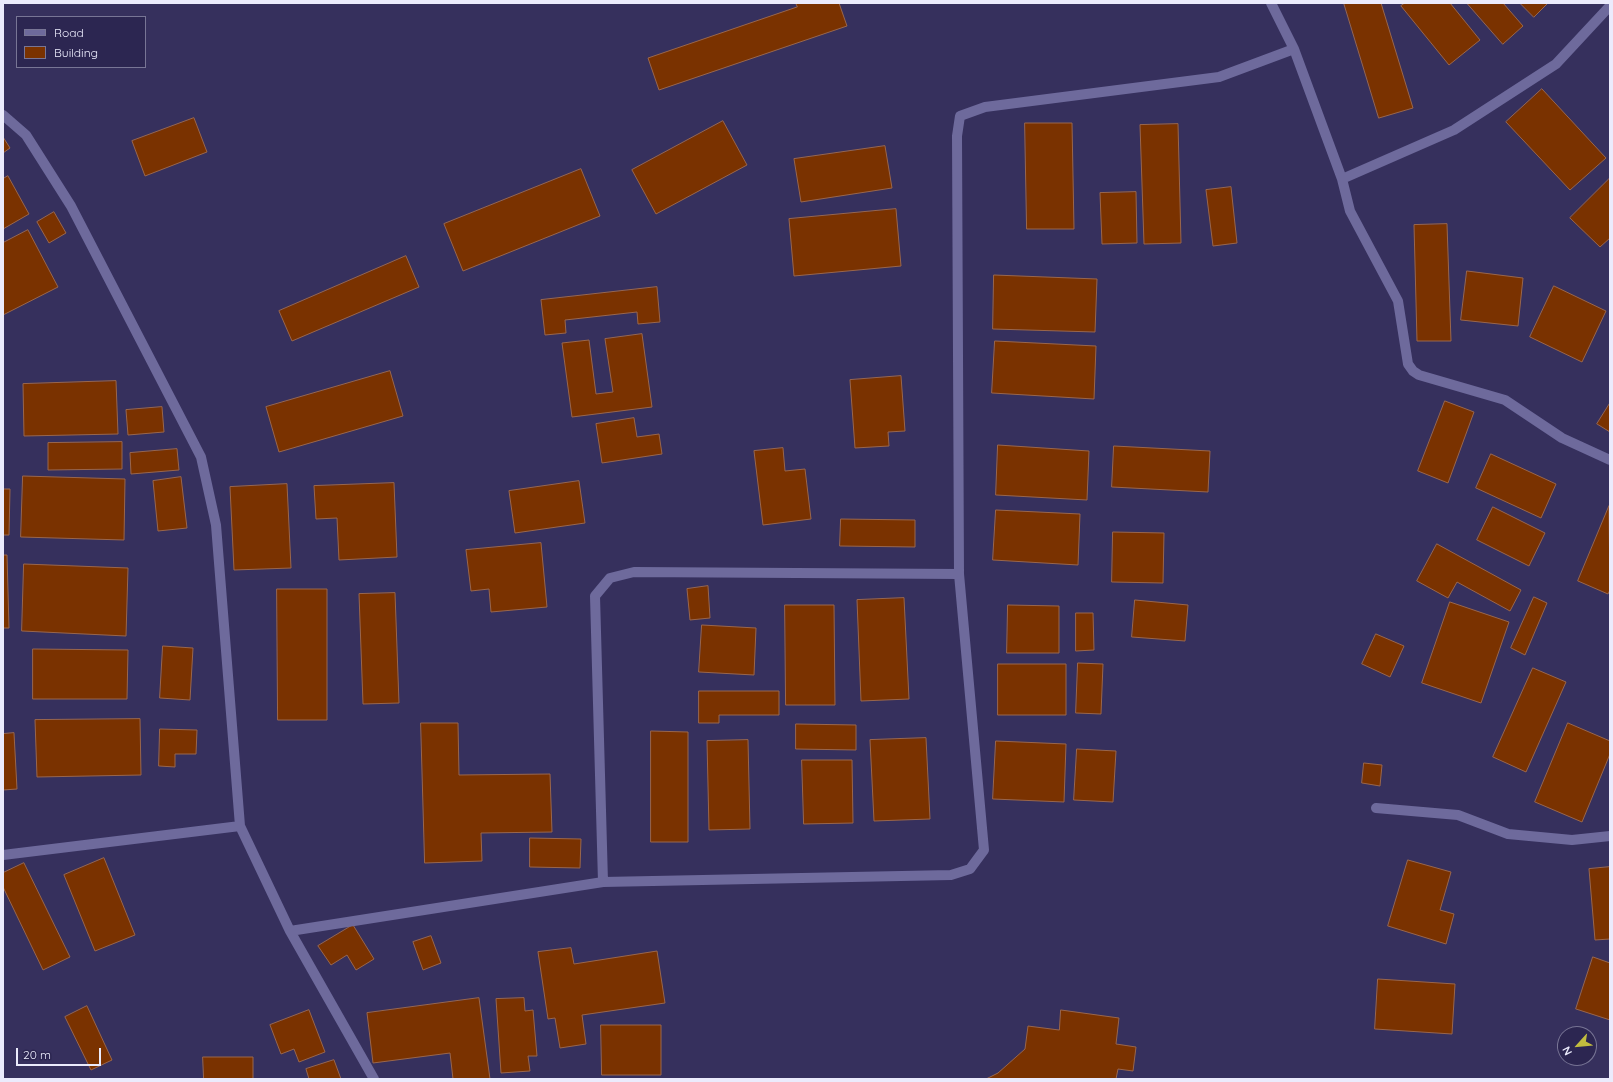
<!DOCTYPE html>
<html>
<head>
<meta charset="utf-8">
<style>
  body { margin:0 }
  #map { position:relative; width:1613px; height:1082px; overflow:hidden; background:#36305d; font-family:Quicksand,sans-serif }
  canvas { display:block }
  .frame { position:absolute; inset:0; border:4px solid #ebebfc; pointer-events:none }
  .legend { position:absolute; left:16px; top:16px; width:130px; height:52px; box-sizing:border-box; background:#2c2651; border:1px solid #787595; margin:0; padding:5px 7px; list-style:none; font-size:12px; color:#ebebfc }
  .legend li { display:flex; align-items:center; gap:8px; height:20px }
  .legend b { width:20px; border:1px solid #787595 }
  .north { position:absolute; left:1557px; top:1026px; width:40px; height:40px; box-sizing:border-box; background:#2c2651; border:1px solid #787595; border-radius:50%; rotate:243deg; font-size:11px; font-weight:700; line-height:16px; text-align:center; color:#ebebfc }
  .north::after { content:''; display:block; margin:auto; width:14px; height:18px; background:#c2bd3f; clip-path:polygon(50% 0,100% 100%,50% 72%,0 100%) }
  .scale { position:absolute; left:16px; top:1048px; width:85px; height:18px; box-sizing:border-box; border:2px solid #ebebfc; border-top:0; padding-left:5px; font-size:12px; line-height:14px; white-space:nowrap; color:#ebebfc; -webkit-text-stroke:3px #2c2651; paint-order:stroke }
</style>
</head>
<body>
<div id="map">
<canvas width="1613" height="1082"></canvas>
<div class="frame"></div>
<ul class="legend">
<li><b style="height:5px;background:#6e6a9c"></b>Road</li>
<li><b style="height:11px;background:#7a3200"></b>Building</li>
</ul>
<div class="north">N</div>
<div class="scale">20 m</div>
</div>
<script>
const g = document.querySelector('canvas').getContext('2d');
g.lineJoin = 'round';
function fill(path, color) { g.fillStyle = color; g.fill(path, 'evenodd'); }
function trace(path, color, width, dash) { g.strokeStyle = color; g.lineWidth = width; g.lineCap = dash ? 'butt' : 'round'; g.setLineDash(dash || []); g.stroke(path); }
const building = new Path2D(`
  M 796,3 L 839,3 L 847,26 L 659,90 L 648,58 L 797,7 Z
  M 1344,3 L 1381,3 L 1413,108 L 1379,118 Z
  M 1405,3 L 1450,3 L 1480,40 L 1449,65 L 1401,6 Z
  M 1467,3 L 1503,3 L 1523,26 L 1503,44 Z
  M 1520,3 L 1548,3 L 1534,17 Z
  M 1542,89 L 1606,158 L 1570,190 L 1506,122 Z
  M 194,118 L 207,152 L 145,176 L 132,141 Z
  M 723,121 L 747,165 L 656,214 L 632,170 Z
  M 1025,123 L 1072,123 L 1074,229 L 1027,229 Z
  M 1178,124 L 1181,243 L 1144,244 L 1140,125 Z
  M 3,137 L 10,148 L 3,153 Z
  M 885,146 L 892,188 L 801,202 L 794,159 Z
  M 581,169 L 600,216 L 463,271 L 444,224 Z
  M 8,176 L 29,214 L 3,229 L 3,179 Z
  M 1610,178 L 1610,238 L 1600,247 L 1570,218 Z
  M 1231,187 L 1237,243 L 1213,246 L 1206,190 Z
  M 1136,192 L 1137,243 L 1102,244 L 1100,193 Z
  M 896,209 L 901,266 L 794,276 L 789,219 Z
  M 54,212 L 66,233 L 49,243 L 37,222 Z
  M 1447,224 L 1451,341 L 1417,341 L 1414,225 Z
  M 28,230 L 58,287 L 3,315 L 3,243 Z
  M 406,256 L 419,287 L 292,341 L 279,311 Z
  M 1467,271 L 1523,278 L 1518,326 L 1461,320 Z
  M 994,275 L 1097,279 L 1095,332 L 993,329 Z
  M 1554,286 L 1606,311 L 1582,362 L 1530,337 Z
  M 657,287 L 660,322 L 638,324 L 637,312 L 565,320 L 566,333 L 545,335 L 541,300 Z
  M 642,334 L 652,407 L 572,417 L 562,343 L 589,340 L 596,394 L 613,392 L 605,339 Z
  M 995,341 L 1096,346 L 1094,399 L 992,393 Z
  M 390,371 L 403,416 L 279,452 L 266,407 Z
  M 901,376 L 905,431 L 888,432 L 889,446 L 855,448 L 850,380 Z
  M 116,381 L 118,434 L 24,436 L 23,384 Z
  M 1445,401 L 1474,412 L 1448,483 L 1418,471 Z
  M 1610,403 L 1610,432 L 1597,424 Z
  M 162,407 L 164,432 L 128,435 L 126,410 Z
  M 634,418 L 637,437 L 659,434 L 662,454 L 602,463 L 596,424 Z
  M 122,442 L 122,469 L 48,470 L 48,443 Z
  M 998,445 L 1089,451 L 1087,500 L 996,495 Z
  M 1114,446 L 1210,451 L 1208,492 L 1112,487 Z
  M 783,448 L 785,471 L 805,469 L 811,519 L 763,525 L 754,451 Z
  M 177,449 L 179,470 L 131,474 L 130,453 Z
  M 1491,454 L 1556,484 L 1541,518 L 1476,488 Z
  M 23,476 L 125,479 L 124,540 L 21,537 Z
  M 181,477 L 187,528 L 158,531 L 153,481 Z
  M 579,481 L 585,523 L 515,533 L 509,491 Z
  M 394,483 L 397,557 L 339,560 L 337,518 L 316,519 L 314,486 Z
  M 287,484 L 291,568 L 234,570 L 230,487 Z
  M 3,489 L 10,489 L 9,535 L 3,535 Z
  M 1609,506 L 1610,590 L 1608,594 L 1578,581 Z
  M 1493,507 L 1545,533 L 1529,566 L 1477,540 Z
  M 996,510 L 1080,514 L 1078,565 L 993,560 Z
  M 841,519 L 915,520 L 915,547 L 840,546 Z
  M 1113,532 L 1164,533 L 1163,583 L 1112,582 Z
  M 541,543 L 547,607 L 491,612 L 489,589 L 471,591 L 466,550 Z
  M 1437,544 L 1521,590 L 1510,611 L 1457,582 L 1448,598 L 1417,581 Z
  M 3,555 L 7,555 L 9,628 L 3,628 Z
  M 24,564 L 128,568 L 126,636 L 22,631 Z
  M 708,586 L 710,618 L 690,620 L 687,589 Z
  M 277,589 L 327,589 L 327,720 L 278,720 Z
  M 395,593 L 399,703 L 363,704 L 359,594 Z
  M 1534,597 L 1547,603 L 1525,655 L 1511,648 Z
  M 904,598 L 909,699 L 861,701 L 857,600 Z
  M 1135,600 L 1188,605 L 1185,641 L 1132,637 Z
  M 1450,602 L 1509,622 L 1481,703 L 1422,683 Z
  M 785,605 L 834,605 L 835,705 L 786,705 Z
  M 1008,605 L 1059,606 L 1059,653 L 1007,653 Z
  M 1076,613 L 1093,613 L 1094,650 L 1076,651 Z
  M 702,625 L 756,628 L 754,675 L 699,672 Z
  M 1376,634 L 1404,646 L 1390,677 L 1362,664 Z
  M 163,646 L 193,648 L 190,700 L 160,698 Z
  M 33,649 L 128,650 L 127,699 L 33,699 Z
  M 1078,663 L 1103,664 L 1101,714 L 1076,713 Z
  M 998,664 L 1066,664 L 1066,715 L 998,715 Z
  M 1533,668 L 1566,682 L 1526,772 L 1493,757 Z
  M 699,691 L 779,691 L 779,715 L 719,715 L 719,723 L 699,723 Z
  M 140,719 L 141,775 L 37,777 L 35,720 Z
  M 421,723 L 458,723 L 459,775 L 550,774 L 552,832 L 481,833 L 482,861 L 425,863 Z
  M 1568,723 L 1610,741 L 1610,754 L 1582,822 L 1535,802 Z
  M 796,724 L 856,725 L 856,750 L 796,749 Z
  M 160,729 L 197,730 L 196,754 L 175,754 L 175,767 L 159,766 Z
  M 651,731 L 688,732 L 688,842 L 651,842 Z
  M 14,733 L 17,789 L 3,790 L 3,734 Z
  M 926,738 L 930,819 L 874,821 L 870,740 Z
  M 748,740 L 750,829 L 709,830 L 707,741 Z
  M 996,741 L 1066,744 L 1064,802 L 993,799 Z
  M 1077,749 L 1116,751 L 1113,802 L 1074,800 Z
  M 802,760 L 852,760 L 853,823 L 804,824 Z
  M 1364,763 L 1382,765 L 1380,786 L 1362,783 Z
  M 530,838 L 581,839 L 580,868 L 530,867 Z
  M 104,858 L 135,935 L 95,951 L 64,875 Z
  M 1408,860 L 1451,872 L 1440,910 L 1454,914 L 1446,944 L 1388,926 Z
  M 24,863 L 70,957 L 43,970 L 3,887 L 3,873 Z
  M 1610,867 L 1610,939 L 1595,940 L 1589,869 Z
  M 353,925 L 374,959 L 356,970 L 347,955 L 331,965 L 318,946 Z
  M 431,936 L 441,963 L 423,970 L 413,942 Z
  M 571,948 L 574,964 L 657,951 L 665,1003 L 582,1015 L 586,1044 L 560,1048 L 555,1018 L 548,1019 L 538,952 Z
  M 1593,957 L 1610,963 L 1610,1020 L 1576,1009 Z
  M 1378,979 L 1455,984 L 1452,1034 L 1375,1029 Z
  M 479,998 L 490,1079 L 453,1079 L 450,1053 L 373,1063 L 367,1013 Z
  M 524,998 L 525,1011 L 533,1010 L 537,1056 L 528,1056 L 530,1071 L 501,1073 L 496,999 Z
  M 87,1006 L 112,1060 L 91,1070 L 65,1017 Z
  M 309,1010 L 325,1052 L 299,1062 L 294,1049 L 281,1054 L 270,1025 Z
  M 1061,1010 L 1119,1018 L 1116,1044 L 1136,1047 L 1133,1071 L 1118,1069 L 1116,1079 L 986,1079 L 998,1073 L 1025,1049 L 1028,1026 L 1059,1030 Z
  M 601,1025 L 661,1025 L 661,1075 L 602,1075 Z
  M 203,1057 L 253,1057 L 253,1079 L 204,1079 Z
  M 334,1060 L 341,1079 L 309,1079 L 306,1069 Z`);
const street = new Path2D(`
  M 1271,3 L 1294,49 L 1342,179 L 1350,211 L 1398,301 L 1408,364 L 1413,371 L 1419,375 L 1505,400 L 1562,438 L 1610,460
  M 3,115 L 26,135 L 71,206 L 201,457 L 216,525 L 240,826 L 290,931 L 374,1079
  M 1342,179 L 1454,130 L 1556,64 L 1610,6
  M 1376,808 L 1458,815 L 1508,834 L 1572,840 L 1610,836
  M 3,855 L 240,826
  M 603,882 L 595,596 L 610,578 L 634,572 L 959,574
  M 290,931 L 603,882 L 951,875 L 970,869 L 984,850 L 959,574 L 957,136 L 960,116 L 985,107 L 1219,77 L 1294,49`);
fill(building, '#7a3200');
trace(building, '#99664c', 1);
trace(street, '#6e6a9c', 10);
</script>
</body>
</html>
